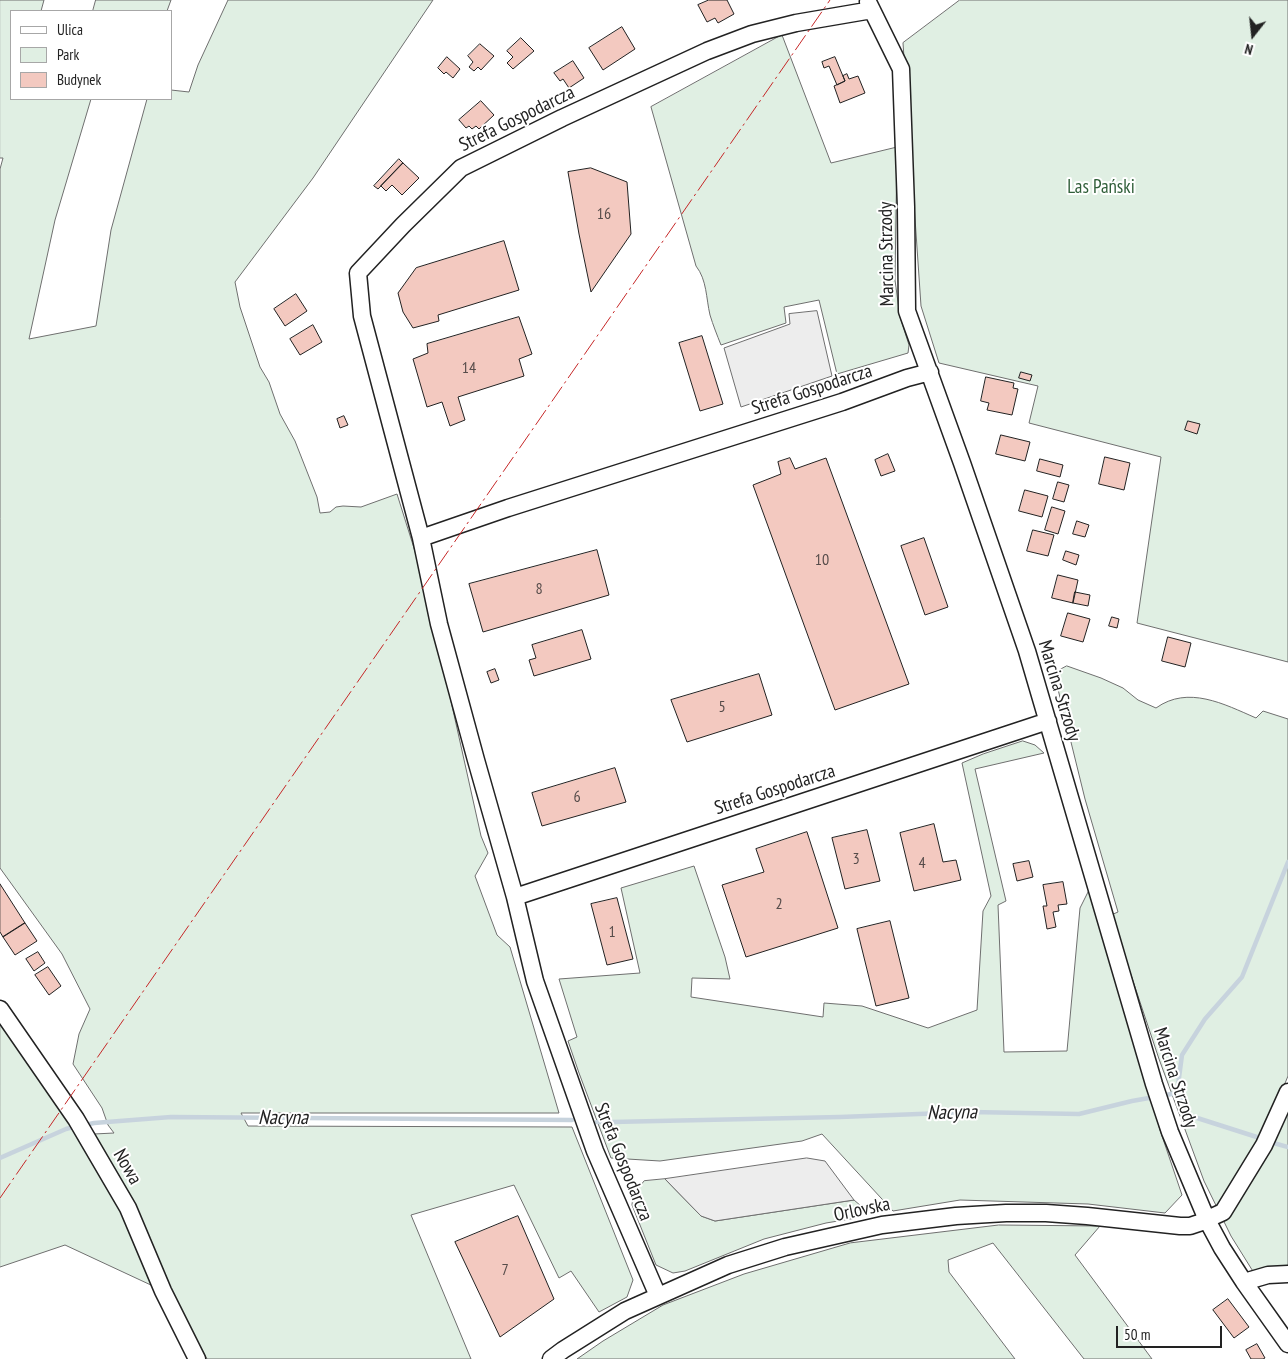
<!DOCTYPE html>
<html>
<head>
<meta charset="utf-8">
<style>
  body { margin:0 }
  #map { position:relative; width:1288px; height:1359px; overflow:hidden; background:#fff; font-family:"PT Sans Narrow",sans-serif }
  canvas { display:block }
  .legend { position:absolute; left:10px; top:10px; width:162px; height:90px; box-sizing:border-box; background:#fff; border:1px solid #a7a7a7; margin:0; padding:6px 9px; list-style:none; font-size:15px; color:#222 }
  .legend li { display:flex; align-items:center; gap:10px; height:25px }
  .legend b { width:25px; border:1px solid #a7a7a7 }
  .north { position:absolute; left:1228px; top:10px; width:50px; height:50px; -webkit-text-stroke:4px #fff; paint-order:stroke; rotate:196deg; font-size:14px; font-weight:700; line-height:20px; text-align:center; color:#222 }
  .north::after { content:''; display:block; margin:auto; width:18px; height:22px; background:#222; clip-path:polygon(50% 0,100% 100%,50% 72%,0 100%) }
  .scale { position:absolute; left:1116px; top:1326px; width:106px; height:22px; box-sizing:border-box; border:2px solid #222; border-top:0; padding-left:6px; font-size:15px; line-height:18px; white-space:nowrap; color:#222; -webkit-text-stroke:4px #fff; paint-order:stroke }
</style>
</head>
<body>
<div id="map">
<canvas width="1288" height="1359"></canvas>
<ul class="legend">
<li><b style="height:6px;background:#fff"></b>Ulica</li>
<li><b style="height:14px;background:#e0efe3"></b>Park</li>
<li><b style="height:14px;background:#f3c9c0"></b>Budynek</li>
</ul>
<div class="north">N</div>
<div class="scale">50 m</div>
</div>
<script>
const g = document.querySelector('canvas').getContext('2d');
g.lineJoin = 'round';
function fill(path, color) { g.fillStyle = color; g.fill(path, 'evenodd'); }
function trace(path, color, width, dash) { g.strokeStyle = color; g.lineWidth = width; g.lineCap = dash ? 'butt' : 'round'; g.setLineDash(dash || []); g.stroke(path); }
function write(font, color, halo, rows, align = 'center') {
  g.font = font + ' "PT Sans Narrow",sans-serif'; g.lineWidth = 4; g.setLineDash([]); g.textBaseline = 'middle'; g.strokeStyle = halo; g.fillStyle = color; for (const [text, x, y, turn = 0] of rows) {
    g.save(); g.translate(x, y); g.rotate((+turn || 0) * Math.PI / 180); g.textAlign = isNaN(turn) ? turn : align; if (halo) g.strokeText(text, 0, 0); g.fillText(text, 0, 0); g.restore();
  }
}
const green = new Path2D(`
  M 0,0 L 44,0 L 41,11 L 11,11 L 11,99 L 91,99 L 55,220 L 29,339 L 96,326 L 111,230 L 147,99 L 171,99 L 171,90 L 189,92 L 198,65 L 228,0 L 433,0 L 313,178 L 235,282 L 240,307 L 260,367 L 269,382 L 280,414 L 295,441 L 317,497 L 320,513 L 330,512 L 336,507 L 343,506 L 361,507 L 397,494 L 424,580 L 481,836 L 488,853 L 475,876 L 497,935 L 510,947 L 559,1113 L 241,1113 L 248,1126 L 572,1127 L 633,1280 L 627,1297 L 599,1312 L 571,1271 L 559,1278 L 514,1185 L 411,1215 L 471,1359 L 207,1359 L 185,1319 L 94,1134 L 114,1133 L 108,1125 L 102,1108 L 73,1064 L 79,1034 L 90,1009 L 62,954 L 0,868 L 0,169 L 3,158 L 0,158 Z
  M 96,0 L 171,0 L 167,11 L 93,11 Z
  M 960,0 L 1288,0 L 1288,662 L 1137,623 L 1161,457 L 1029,423 L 1038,386 L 939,363 L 921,306 L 903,43 Z
  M 782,35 L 831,163 L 897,147 L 895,280 L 900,317 L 909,345 L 908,353 L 837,374 L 819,300 L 784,307 L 786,323 L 721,345 C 717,335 713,325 710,315 C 706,298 707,280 696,266 L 651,107 Z
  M 1067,666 L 1101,678 L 1123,688 L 1138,700 L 1156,708 C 1188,685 1224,704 1256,718 L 1263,711 L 1288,719 L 1288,1076 L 1276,1105 L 1288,1109 L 1288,1267 L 1254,1273 L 1231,1236 L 1204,1181 L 1159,1059 L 1111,915 L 1118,912 L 1085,799 L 1054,673 Z
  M 1023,741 L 1035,745 L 1044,753 L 975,769 L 1006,901 L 998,905 L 1004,1052 L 1067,1051 L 1080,908 L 1094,880 L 1160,1130 L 1182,1195 L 1165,1213 L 1088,1204 L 960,1200 L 893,1211 L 822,1134 L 802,1141 L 660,1161 L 611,1158 L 579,1073 L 568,1041 L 577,1037 L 559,979 L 640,973 L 621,888 L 694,866 L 725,957 L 730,979 L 692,978 L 691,997 L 823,1017 L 824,1003 L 862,1006 L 928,1028 L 977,1010 L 983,911 L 991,896 L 962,763 L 983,754 Z
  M 0,1023 L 76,1131 L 122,1208 L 153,1286 L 65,1245 L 0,1267 Z
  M 665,1179 L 701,1216 L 715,1221 L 854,1200 L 861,1206 L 860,1214 L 856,1218 L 826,1223 L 764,1239 L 685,1271 L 673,1273 L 656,1265 L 632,1205 L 633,1195 L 644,1181 Z
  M 999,1225 L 1100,1226 L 1075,1255 L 1152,1359 L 1084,1359 L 993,1243 L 948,1260 L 949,1272 L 1015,1359 L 577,1359 L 603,1341 L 663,1305 L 744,1274 L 850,1243 Z`);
const parking = new Path2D(`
  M 817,311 L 832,376 L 741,407 L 724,348 L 790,324 L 789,314 Z
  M 807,1158 L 825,1161 L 854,1200 L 715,1221 L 701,1216 L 665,1179 Z`);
const stream = new Path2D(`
  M 1177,1093 L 1182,1055 L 1205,1019 L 1242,977 L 1288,862
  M 1177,1093 L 1191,1116 L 1263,1139
  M 597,1122 L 612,1122 L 840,1117 L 971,1112 L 1079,1114 L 1132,1101 L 1177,1093
  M 85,1125 L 94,1123 L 171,1117 L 572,1120
  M 1270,1142 L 1288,1147
  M 0,1158 L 66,1129 L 77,1126`);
const building = new Path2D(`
  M 709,0 L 727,0 L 734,14 L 718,23 L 715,18 L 707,22 L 698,5 Z
  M 622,27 L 635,49 L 603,70 L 589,48 Z
  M 521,38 L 534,51 L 513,69 L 507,63 L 513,57 L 507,51 Z
  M 480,44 L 494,56 L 481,70 L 478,67 L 474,71 L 469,67 L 473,62 L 468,56 Z
  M 447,57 L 460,69 L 453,78 L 446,72 L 444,74 L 438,68 Z
  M 835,57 L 845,81 L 837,85 L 829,66 L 824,68 L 822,62 Z
  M 573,61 L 584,78 L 569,88 L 563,79 L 560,81 L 554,73 Z
  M 847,74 L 849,79 L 858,76 L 865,93 L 840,103 L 834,86 L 845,81 L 843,76 Z
  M 481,101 L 494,115 L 479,129 L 476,126 L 472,129 L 469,126 L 466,128 L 459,120 Z
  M 399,159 L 403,163 L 378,189 L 374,186 Z
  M 403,163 L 419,178 L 402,195 L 392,185 L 386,191 L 381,186 Z
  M 591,168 L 627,182 L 631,234 L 591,292 L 579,234 L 568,172 Z
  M 504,241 L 519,290 L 438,315 L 439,321 L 413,328 L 403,312 L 398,293 L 416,268 Z
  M 296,294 L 307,311 L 285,326 L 274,309 Z
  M 519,317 L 532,354 L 519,359 L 524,376 L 458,397 L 465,420 L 450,426 L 442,402 L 427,407 L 413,359 L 428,353 L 427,344 Z
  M 313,325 L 322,342 L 300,355 L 290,339 Z
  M 702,336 L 723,404 L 700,411 L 679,343 Z
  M 1021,372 L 1032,375 L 1030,381 L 1019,378 Z
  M 986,377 L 1014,383 L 1013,388 L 1018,389 L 1012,415 L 987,410 L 989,403 L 981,401 Z
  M 344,416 L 348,425 L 340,428 L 337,419 Z
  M 1188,421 L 1200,424 L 1197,434 L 1185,430 Z
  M 1001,435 L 1030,442 L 1025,461 L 996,454 Z
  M 888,454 L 895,471 L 881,476 L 875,460 Z
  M 1105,457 L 1130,463 L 1124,490 L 1099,484 Z
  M 790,458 L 795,469 L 826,458 L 909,684 L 835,710 L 753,485 L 781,474 L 778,462 Z
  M 1040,459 L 1063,465 L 1060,477 L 1037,471 Z
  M 1058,482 L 1069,485 L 1064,502 L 1053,499 Z
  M 1025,490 L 1048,496 L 1042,517 L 1019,511 Z
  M 1052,507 L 1065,511 L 1058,534 L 1045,530 Z
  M 1077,521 L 1089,525 L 1085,537 L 1073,534 Z
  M 1033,530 L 1054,535 L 1048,556 L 1027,551 Z
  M 924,538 L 948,607 L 925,615 L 901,546 Z
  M 597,550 L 609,595 L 483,632 L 469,584 Z
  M 1066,551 L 1079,555 L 1076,565 L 1063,560 Z
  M 1058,575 L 1078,580 L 1073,603 L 1052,598 Z
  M 1075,592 L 1090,595 L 1088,606 L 1073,603 Z
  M 1068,613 L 1090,619 L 1083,642 L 1061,636 Z
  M 1112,617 L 1119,619 L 1117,628 L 1109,626 Z
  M 582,630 L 591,659 L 534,676 L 529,660 L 536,658 L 532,645 Z
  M 1168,637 L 1191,643 L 1185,667 L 1162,661 Z
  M 495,669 L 499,680 L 491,683 L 487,672 Z
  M 759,674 L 772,715 L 687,742 L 671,700 Z
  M 615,768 L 626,802 L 542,826 L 532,793 Z
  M 934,824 L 943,862 L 956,860 L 961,880 L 914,891 L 900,833 Z
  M 867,830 L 880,881 L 845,889 L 832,838 Z
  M 807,832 L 838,928 L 746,957 L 722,885 L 764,872 L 756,849 Z
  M 1029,861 L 1033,877 L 1017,881 L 1013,864 Z
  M 1063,882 L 1067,904 L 1058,905 L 1059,911 L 1053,912 L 1056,927 L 1047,929 L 1043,906 L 1047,906 L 1043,885 Z
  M 0,884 L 25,923 L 3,937 L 0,932 Z
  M 617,898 L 633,959 L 607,965 L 591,904 Z
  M 890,921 L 909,998 L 876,1006 L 857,929 Z
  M 25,923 L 37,941 L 15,955 L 3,937 Z
  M 38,952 L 45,963 L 34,971 L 26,959 Z
  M 48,967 L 61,986 L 49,995 L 35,975 Z
  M 518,1216 L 554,1299 L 500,1337 L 455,1242 Z
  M 1228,1299 L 1249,1327 L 1234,1338 L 1213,1310 Z
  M 1257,1344 L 1265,1358 L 1263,1359 L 1251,1359 L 1246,1350 Z`);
const minor = new Path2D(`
  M 868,2 L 901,69 L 906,207 L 907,311 L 962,463 L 1027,651 L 1154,1084 L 1170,1132 L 1207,1220 L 1222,1248 L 1244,1282 L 1288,1344
  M 421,538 L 508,508 L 842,402 L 907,378 L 930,372
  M 515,897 L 1048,721
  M 0,1009 L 76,1119 L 128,1208 L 163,1291 L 197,1359
  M 1244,1282 L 1268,1275 L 1288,1274
  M 658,1296 L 595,1151 L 535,981 L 515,897 L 476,760 L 439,624 L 421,538 L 362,316 L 358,273 L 403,225 L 461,168 L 562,118 L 707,51 L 752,34 L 796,23 L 872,10
  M 551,1359 L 563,1350 L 625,1311 L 728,1265 L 785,1247 L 882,1225 L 956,1216 L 1006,1213 L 1046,1213 L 1087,1216 L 1180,1226 L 1190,1226 L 1199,1223 L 1223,1212 L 1264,1145 L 1288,1092`);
const power = new Path2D(`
  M 0,1198 L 830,0`);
const numberNames = [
  ["16",604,214],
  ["14",469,368],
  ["10",822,560],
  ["8",539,589],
  ["5",722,707],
  ["6",577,797],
  ["3",856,859],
  ["4",922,863],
  ["2",779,904],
  ["1",612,932],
  ["7",505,1270]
];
const streetNames = [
  ["Strefa Gospodarcza",517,119,-26],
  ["Marcina Strzody",887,254,-91],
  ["Strefa Gospodarcza",812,390,-18],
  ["Marcina Strzody",1059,691,73],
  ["Strefa Gospodarcza",775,790,-18],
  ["Marcina Strzody",1175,1078,72],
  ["Strefa Gospodarcza",623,1162,68],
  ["Nowa",127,1167,60],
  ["Orlovska",862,1210,-12]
];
const parkNames = [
  ["Las Pański",1101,188]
];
const waterNames = [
  ["Nacyna",952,1113,-1],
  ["Nacyna",283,1118]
];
fill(green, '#e0efe3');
trace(green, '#6f6f6f', 1);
fill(parking, '#ededed');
trace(parking, '#6f6f6f', 1);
trace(stream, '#c7d3dd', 4.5);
fill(building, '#f3c9c0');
trace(building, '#222', 1);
trace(minor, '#222', 19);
trace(minor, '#fff', 16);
trace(power, '#c62828', 1, [18, 4, 2.5, 4]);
write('16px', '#564c4a', null, numberNames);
write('19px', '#222', '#fff', streetNames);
write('19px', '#2f5e38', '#fff', parkNames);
write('italic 20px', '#222', '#fff', waterNames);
</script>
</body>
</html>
